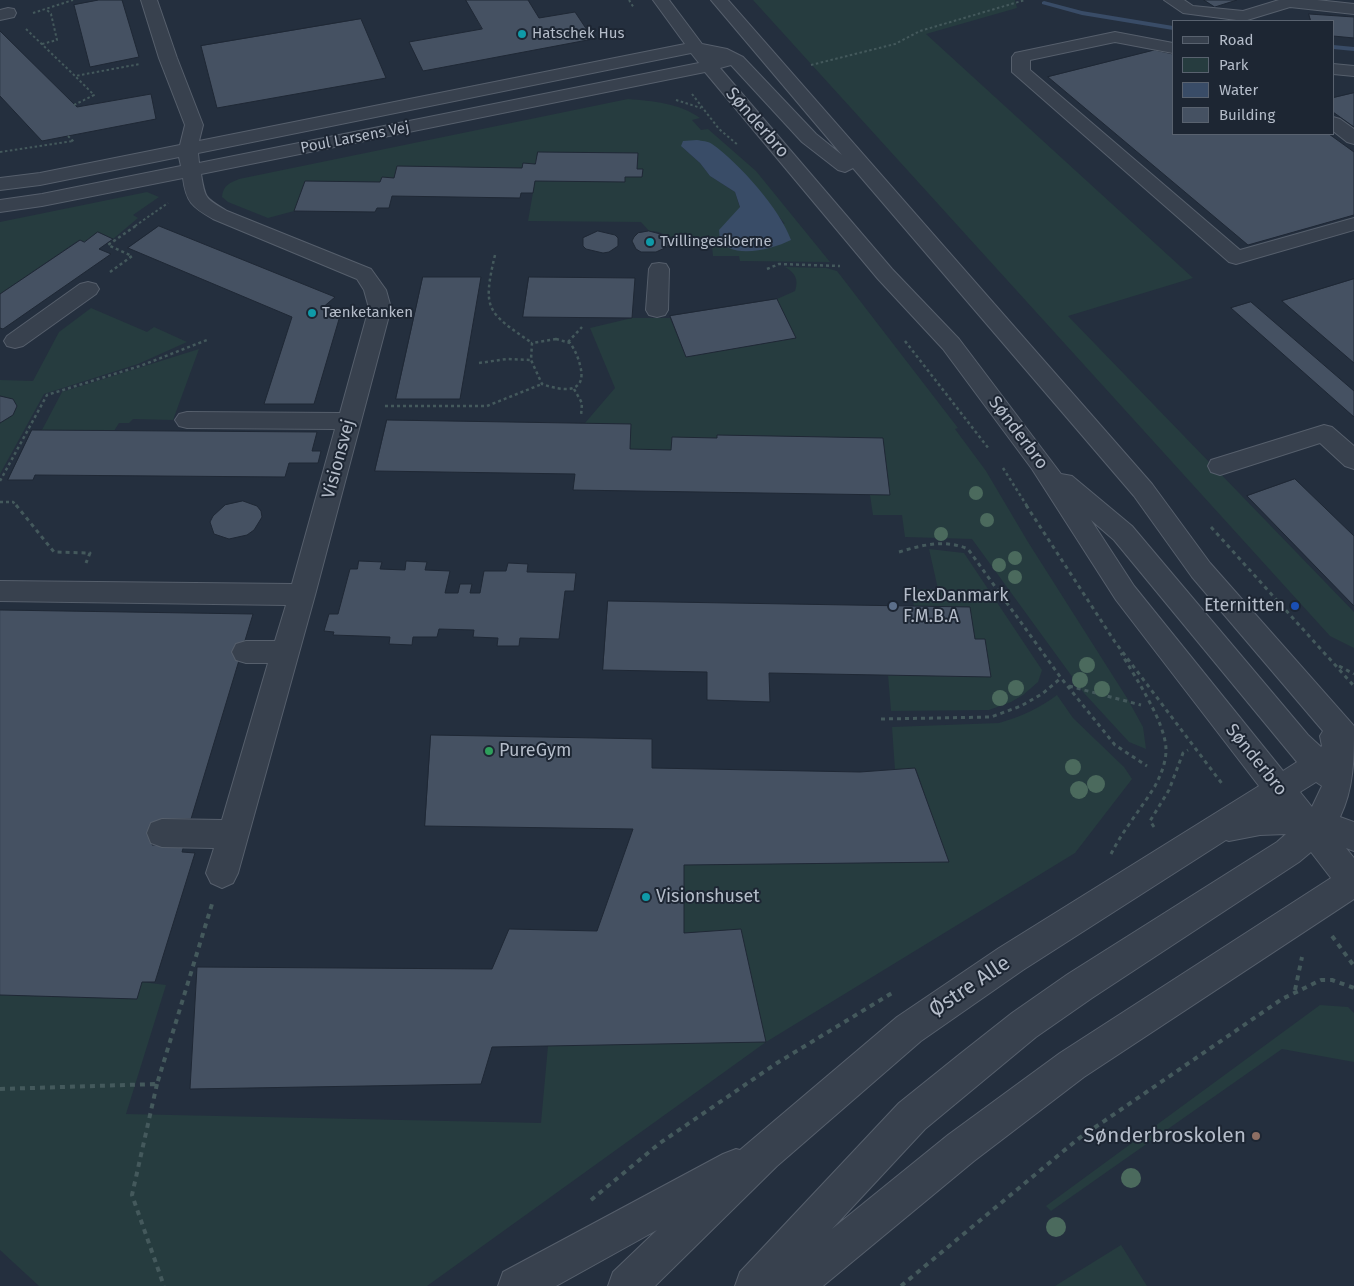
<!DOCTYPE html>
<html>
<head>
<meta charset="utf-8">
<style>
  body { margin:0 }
  #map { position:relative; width:1354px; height:1286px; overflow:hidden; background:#242f3e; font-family:"Fira Sans",sans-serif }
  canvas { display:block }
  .legend { position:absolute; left:1172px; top:20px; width:162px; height:115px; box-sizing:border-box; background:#1d2633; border:1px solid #59626f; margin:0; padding:6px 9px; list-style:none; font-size:15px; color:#b4bcc9 }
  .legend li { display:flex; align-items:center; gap:10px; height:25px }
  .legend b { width:25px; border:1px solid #59626f }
</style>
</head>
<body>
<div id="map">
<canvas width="1354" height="1286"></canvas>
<ul class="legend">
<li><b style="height:6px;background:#38414e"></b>Road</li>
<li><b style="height:14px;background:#263c3f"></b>Park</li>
<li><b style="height:14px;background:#394c67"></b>Water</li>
<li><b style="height:14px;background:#455162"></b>Building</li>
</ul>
</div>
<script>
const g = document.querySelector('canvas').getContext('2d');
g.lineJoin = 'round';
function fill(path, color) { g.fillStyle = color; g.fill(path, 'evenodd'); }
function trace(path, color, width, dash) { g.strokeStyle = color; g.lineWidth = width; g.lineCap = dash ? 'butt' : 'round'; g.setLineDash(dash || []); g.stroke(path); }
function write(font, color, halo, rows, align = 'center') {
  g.font = font + ' "Fira Sans",sans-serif'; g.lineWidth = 4; g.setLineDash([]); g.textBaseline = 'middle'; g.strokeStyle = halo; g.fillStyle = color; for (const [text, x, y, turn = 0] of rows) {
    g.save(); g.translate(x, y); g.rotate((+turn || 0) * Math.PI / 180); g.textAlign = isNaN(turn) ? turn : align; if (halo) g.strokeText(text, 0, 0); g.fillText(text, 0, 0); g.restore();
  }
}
const green = new Path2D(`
  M 753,0 L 1015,0 L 1017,8 L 926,34 L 1193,278 L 1068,316 L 1354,612 L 1354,648 L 1330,636 Z
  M 628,99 C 653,101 679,103 700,118 L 692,120 L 701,130 L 708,129 L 756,171 L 830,262 L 740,261 L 739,256 L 713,256 L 712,246 L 667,247 L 669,242 C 667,233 658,231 649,231 L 641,222 L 528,221 L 535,181 L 624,182 L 625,177 L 642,177 L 643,169 L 637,169 L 638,153 L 538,152 L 535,164 L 523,163 L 522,168 L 398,166 L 394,178 L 382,178 L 380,182 L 305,181 L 294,211 L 268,218 L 228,202 L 222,197 C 223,185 230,183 239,179 ZM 681,146 L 771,207 L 785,224 L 740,208 L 735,192 L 710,176 L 700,163 Z
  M 147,192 L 159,197 L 133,215 L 138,218 L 113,239 L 98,232 L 84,242 L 79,240 L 0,294 L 0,222 Z
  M 785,267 L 826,268 L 837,271 L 958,428 L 955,429 L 986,471 L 1028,542 L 1127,698 L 1143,727 L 1146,749 L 1129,742 L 1084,693 L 972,539 L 905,537 L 902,515 L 873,515 L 870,495 L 890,495 L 883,438 L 718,435 L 717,438 L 671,450 L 630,449 L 631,424 L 585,423 L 615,388 L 590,328 L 632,318 L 670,318 L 686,357 L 796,338 L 777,299 L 795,291 C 799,279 795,273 785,267 Z
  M 91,308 L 147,332 L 154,327 L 187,342 L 138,364 L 44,394 L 0,474 L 0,423 L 13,415 L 17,406 L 13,399 L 0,396 L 0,380 L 33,381 L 59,332 Z
  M 199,349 L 173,420 L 133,419 L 129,423 L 119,423 L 114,431 L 42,430 L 62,392 Z
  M 929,549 L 964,553 L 1042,670 L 1038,682 L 1023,695 L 1011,702 L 989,710 L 891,711 L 888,675 L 991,677 L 985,639 L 975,639 L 970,607 L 914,606 L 910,589 L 938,589 Z
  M 1057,695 L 1073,718 L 1124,767 L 1132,779 L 1075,853 L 766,1042 L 427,1286 L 39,1286 L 0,1250 L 0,995 L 137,999 L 142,982 L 166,985 L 126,1114 L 541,1123 L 548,1046 L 741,930 L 684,933 L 684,865 L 948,862 L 916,769 L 895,770 L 892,727 L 999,723 C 1020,717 1040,708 1057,695 Z
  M 1320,1005 L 1348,1007 L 1354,1013 L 1354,1062 L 1282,1049 L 1051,1211 L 1046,1206 Z
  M 1121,1245 L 1147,1286 L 1055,1286 Z`);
const water = new Path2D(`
  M 697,140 C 702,141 708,141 712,144 C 739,163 780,209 791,240 C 775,248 746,256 729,248 C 726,247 723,243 720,241 L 719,230 L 740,207 L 735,192 L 710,176 L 700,163 L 681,146 L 683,141 Z`);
const stream = new Path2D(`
  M 1044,1 L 1082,11 L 1173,26 L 1173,30 L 1082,15 L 1042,4 L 1042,2 Z
  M 1333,45 L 1354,47 L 1354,51 L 1333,49 Z`);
const building = new Path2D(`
  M 99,0 L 122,0 L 139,57 L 90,67 L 74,5 Z
  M 466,0 L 528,0 L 539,18 L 575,12 L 593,39 L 423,71 L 409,42 L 482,29 Z
  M 1204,0 L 1237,0 L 1215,7 Z
  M 1309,14 L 1354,17 L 1354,38 L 1333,36 L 1333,21 L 1311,21 Z
  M 361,19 L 386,78 L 217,108 L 201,46 Z
  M 0,31 L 77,107 L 151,94 L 156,119 L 42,141 L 0,96 Z
  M 1155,50 L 1173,54 L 1173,134 L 1329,134 L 1354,152 L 1354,215 L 1248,245 L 1048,77 Z
  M 1354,93 L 1354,127 L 1333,112 L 1333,98 Z
  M 538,152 L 638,153 L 637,169 L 643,169 L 642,177 L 625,177 L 625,182 L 535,181 L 533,193 L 521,193 L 520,198 L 392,196 L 389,208 L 377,208 L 375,212 L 294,211 L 305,181 L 380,182 L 382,177 L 394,178 L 397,166 L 522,168 L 523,163 L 535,164 Z
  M 159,226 L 335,297 L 321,309 L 342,309 L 314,404 L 264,404 L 292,317 L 128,248 Z
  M 598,231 L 615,235 L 618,238 L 618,246 L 609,252 L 603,253 L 586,249 L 583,246 L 583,238 Z
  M 649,231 L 664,235 L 669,243 L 667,247 L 656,252 L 641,252 L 636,249 L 632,241 L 634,237 L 638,233 Z
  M 98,232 L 113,239 L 99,249 L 111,254 L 3,329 L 0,328 L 0,294 L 80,240 L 84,242 Z
  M 423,277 L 481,277 L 460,399 L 396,399 Z
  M 529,277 L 635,278 L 632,318 L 523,317 Z
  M 1354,279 L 1354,363 L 1282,301 Z
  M 777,299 L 796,338 L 686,357 L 670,316 Z
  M 1251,302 L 1354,391 L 1354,417 L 1231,308 Z
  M 0,396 L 13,399 L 17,406 L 13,415 L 0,423 Z
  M 387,420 L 631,424 L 630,449 L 671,450 L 672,437 L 717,438 L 717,435 L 883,438 L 890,495 L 573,490 L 575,474 L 375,471 Z
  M 32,430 L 317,432 L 312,451 L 321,451 L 318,463 L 289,463 L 285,477 L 35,475 L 33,480 L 8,480 Z
  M 1295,479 L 1354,536 L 1354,606 L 1247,496 Z
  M 243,501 L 257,506 L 261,511 L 262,517 L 254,530 L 247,535 L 229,539 L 214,534 L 210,522 L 213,516 L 225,505 Z
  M 359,561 L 382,562 L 380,569 L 405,570 L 406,561 L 427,562 L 425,570 L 450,571 L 445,593 L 458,593 L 460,584 L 472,584 L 470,593 L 480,593 L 484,571 L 506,571 L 508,563 L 528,564 L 527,572 L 576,573 L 574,591 L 565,591 L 559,639 L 520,638 L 519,646 L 497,646 L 498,638 L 473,637 L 474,630 L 439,629 L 437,637 L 413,637 L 412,645 L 389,644 L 390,637 L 333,635 L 334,632 L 324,631 L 329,614 L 338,614 L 350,569 L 357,569 Z
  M 608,601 L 970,607 L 975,639 L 985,639 L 991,677 L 769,673 L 770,702 L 707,700 L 707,672 L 603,670 Z
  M 0,610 L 253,614 L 191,819 L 161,819 L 152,845 L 184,845 L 182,852 L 195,853 L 155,982 L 142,982 L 137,999 L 0,995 Z
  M 431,735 L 652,739 L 652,768 L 860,772 L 915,768 L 949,862 L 684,865 L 684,933 L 741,929 L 766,1042 L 492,1047 L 481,1084 L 190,1089 L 197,967 L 492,969 L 509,929 L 597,931 L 633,829 L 425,826 Z`);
const pathFar3 = new Path2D(`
  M 629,0 L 634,8
  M 33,13 L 73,0
  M 26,29 L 75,76 L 140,64
  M 42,44 L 57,40 L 51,14 L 46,9
  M 811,65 L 895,44 L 920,31 L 1025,0
  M 692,94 L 719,129 L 738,145
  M 676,100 L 701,108
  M 74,105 L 94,95 L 75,76
  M 68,136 L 74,142
  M 0,152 L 73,141
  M 135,226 L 168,203`);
const pathFar2 = new Path2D(`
  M 495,255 C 482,310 487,312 532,343
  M 767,269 L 779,264 L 840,266
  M 110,272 L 132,256 L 108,245 L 137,225
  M 556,339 L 570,343 C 575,350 578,357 580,365 C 588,395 562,391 542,384 L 531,360 L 532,343 Z
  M 905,341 L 989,449
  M 568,342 L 582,327
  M 479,363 L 507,359 L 531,360
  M 574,389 L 582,403 L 581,416
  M 385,406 L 487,406 L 542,384
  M 1003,468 L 1027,506
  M 0,481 L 47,395 L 140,366 L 207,340
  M 0,502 L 13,502 L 17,506`);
const pathFar1 = new Path2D(`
  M 16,505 L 54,552 L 90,553 L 86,563
  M 1026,505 L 1115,642 L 1223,785
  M 1211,527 L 1354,686
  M 899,552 C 922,545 945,539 968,549 L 1061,678 L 1115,745 L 1147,766
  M 1339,666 L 1354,674
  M 1069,686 L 1141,705
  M 881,719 L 991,717 L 1021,706 L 1042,694 L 1061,678
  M 1154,827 L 1150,821 L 1169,790 L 1183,753 L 1188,750
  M 1111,854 C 1123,830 1141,809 1155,786 C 1161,775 1166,762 1166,750 C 1166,723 1135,677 1121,653`);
const path = new Path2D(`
  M 1332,936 L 1354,966
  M 1295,990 L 1302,957
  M 157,1084 L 132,1195 L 164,1286
  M 0,1089 L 157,1084 L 212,904
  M 591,1200 L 660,1143 L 777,1063 L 892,993
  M 901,1286 L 1078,1139 L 1282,999 L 1321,980 L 1332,980 L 1354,988`);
const minor = new Path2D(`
  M 141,0 L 157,0 L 177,58 L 203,125 L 199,141 L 685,44 L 653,0 L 669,0 L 702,44 L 727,49 L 743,57 L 816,134 L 842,155 L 711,0 L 728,0 L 1152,484 L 1210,563 L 1354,726 C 1354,758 1354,788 1340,817 L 1354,822 L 1354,851 L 1346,848 L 1354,858 L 1354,899 L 1084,1077 L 974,1161 L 823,1286 L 735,1286 L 740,1272 L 899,1103 L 960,1054 L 1012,1013 L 1068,974 L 1277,842 L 1286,834 L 1260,835 L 1229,841 L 1226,840 L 1023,970 L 921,1041 L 777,1166 L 655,1286 L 608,1286 L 613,1272 L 657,1230 L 556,1286 L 498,1286 L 503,1272 L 723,1154 L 736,1149 L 740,1150 L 897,1017 L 999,948 L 1259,786 L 1116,600 L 1032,469 L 943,349 L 878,279 L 705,72 L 201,174 C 205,199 205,198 227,211 L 371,269 L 386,290 L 391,308 L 315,595 L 238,873 L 233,883 L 222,888 L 211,883 L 206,873 L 214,848 L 162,847 L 151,843 L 147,833 L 151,823 L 162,819 L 222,820 L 268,663 L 246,663 L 236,660 L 232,652 L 236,644 L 246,641 L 275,641 L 286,605 L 0,601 L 0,581 L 292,584 L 335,429 L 187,428 L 179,426 L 175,420 L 179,414 L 187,412 L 340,413 L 369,308 L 364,290 L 357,279 L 213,219 C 192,207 186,202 183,178 L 42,206 L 0,212 L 0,200 L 42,194 L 181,166 L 179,157 L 40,185 L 0,190 L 0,178 L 40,173 L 180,145 L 185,125 L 159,58 ZM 691,53 L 699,63 L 199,163 L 198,153 ZM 731,65 L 802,142 L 838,170 L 845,172 L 853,168 L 1134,496 L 1192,577 L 1323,731 L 1320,736 L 1322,746 L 1321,747 L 1308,735 L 1132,526 L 1072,476 L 1061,474 L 959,339 L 892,269 L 720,68 ZM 1091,520 L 1114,540 L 1297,762 L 1283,771 L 1134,586 ZM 1316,782 L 1322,786 L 1312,807 L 1300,792 ZM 1311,852 L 1331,878 L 1060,1053 L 948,1135 L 832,1229 L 925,1129 L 1036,1037 L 1092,998 L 1299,862 Z
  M 1164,0 L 1184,0 L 1193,6 L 1243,11 L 1279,0 L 1317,0 L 1354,4 L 1354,14 L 1290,7 L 1244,21 L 1183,13 Z
  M 8,8 L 14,9 L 16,13 L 14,17 L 0,20 L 0,10 Z
  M 1115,32 L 1173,43 L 1173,53 L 1115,42 L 1030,60 L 1030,70 L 1240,250 L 1354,218 L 1354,230 L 1243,262 L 1236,264 L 1229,262 L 1012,72 L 1012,57 L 1015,53 Z
  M 1333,64 L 1354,66 L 1354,76 L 1333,74 Z
  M 1333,117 L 1340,119 L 1354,129 L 1354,144 L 1347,142 L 1333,131 Z
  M 659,263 L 666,264 L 669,269 L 668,310 L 665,315 L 657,317 L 649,315 L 646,310 L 649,269 L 652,264 Z
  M 88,282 L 96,284 L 99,289 L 96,294 L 23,346 L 15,348 L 7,346 L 4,341 L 7,336 L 80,284 Z
  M 1324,425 L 1332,427 L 1354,446 L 1354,469 L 1345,466 L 1320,443 L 1220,475 L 1211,472 L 1208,466 L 1211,460 Z`);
const trees = [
  [976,493,7],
  [987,520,7],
  [941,534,7],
  [1015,558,7],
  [999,565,7],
  [1015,577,7],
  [1087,665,8],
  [1080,680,8],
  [1016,688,8],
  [1102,689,8],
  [1000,698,8],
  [1073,767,8],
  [1096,784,9],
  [1079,790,9],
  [1131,1178,10],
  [1056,1227,10]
];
const markers = [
  [522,34,5,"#0f9aa8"],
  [650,242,5,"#0f9aa8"],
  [312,313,5,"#0f9aa8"],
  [893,606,5,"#5c6f8a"],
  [1295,606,5,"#1a4fb4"],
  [489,751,5,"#2e9e5b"],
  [646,897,5,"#0f9aa8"],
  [1256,1136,5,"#8d6e63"]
];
const farPoinames = [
  ["Hatschek Hus",532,34],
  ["Tvillingesiloerne",660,242],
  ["Tænketanken",322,313]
];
const farStreetnames = [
  ["Poul Larsens Vej",355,138,-11]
];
const streetNames = [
  ["Sønderbro",757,123,49],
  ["Sønderbro",1018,433,53],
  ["Visionsvej",339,459,-75],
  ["Sønderbro",1256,760,51]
];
const poiNames = [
  ["FlexDanmark",903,596],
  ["F.M.B.A",903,617],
  ["Eternitten",1285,606,"right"],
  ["PureGym",499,751],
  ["Visionshuset",656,897]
];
const nearStreetnames = [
  ["Østre Alle",970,987,-34]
];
const nearPoinames = [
  ["Sønderbroskolen",1246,1136]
];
fill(green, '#263c3f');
fill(water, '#394c67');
fill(stream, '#394c67');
fill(building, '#455162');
trace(building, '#1f2835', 1);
trace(minor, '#565f6c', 2);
trace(pathFar3, '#44595c', 2, [2.5, 2.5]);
trace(pathFar2, '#44595c', 2.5, [3, 3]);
trace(pathFar1, '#44595c', 3, [4, 4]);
trace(path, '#44595c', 4, [5, 5]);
fill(minor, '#38414e');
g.fillStyle = '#4b6a5d';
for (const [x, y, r] of trees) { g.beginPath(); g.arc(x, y, r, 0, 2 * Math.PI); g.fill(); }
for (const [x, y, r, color] of markers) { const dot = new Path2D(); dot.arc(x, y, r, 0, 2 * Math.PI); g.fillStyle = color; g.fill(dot); trace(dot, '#1d2633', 2); }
write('15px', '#b4bcc9', '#1d2633', farPoinames, 'left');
write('15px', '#b4bcc9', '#1d2633', farStreetnames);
write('18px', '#b4bcc9', '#1d2633', streetNames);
write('18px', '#b4bcc9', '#1d2633', poiNames, 'left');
write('21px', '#b4bcc9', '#1d2633', nearStreetnames);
write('21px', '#b4bcc9', '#1d2633', nearPoinames, 'right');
</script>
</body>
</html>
